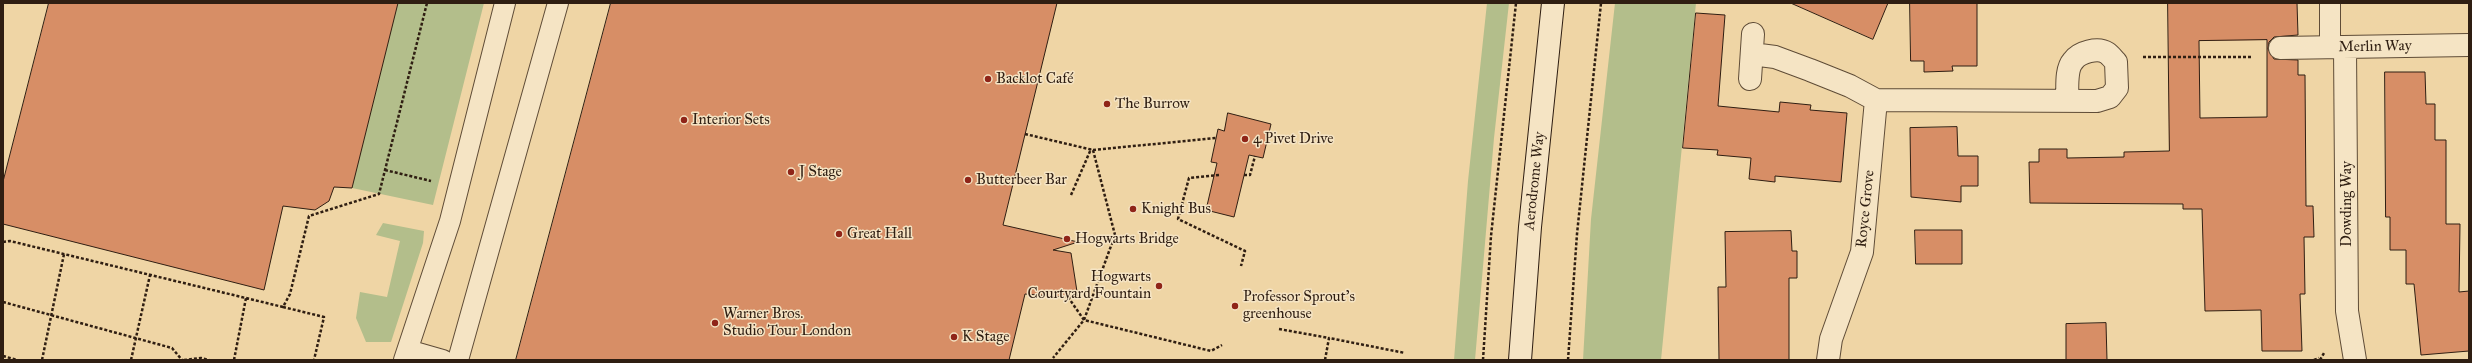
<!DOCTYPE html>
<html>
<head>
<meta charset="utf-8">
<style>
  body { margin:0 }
  #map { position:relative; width:2472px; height:363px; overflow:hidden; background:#efd5a5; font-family:"IM FELL Great Primer",serif }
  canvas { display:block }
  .frame { position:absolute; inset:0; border:4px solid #2f1e12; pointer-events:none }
</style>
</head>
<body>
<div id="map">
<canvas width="2472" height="363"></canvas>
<div class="frame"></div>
</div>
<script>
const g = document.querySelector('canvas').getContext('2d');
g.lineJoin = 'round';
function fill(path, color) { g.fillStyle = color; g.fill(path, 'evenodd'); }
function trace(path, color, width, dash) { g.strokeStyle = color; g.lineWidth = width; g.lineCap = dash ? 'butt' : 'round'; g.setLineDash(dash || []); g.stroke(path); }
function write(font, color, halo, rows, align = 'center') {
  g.font = font + ' "IM FELL Great Primer",serif'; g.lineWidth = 3; g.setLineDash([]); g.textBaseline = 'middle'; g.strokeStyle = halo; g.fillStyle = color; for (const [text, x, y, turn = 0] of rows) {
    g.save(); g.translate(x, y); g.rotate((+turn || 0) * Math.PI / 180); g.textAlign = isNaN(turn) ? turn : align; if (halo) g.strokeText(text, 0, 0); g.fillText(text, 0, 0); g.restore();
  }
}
const green = new Path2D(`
  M 398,3 L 484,3 L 433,205 L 352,188 Z
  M 1487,3 L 1509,3 L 1494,138 L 1475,360 L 1454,360 L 1468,181 Z
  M 1615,3 L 1696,3 L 1661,360 L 1583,360 L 1591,219 Z
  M 383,223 L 424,231 L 423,243 L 391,342 L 366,342 L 356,318 L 360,292 L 387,297 L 400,241 L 376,235 Z`);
const building = new Path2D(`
  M 49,3 L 398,3 L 352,188 L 334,187 L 329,201 L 315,210 L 283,206 L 264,290 L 3,224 L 3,182 Z
  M 611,3 L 1057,3 L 1003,225 L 1078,242 L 1053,250 L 1071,253 L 1078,298 L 1025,294 L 1009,360 L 516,360 Z
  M 1791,3 L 1888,3 L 1873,39 Z
  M 1910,3 L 1977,3 L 1977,66 L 1952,66 L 1953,71 L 1924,72 L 1924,61 L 1911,61 Z
  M 2168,3 L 2297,3 L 2298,35 L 2274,37 L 2269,42 L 2268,49 L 2274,59 L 2298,60 L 2298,75 L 2305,75 L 2306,206 L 2313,206 L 2314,237 L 2304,237 L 2305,294 L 2300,294 L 2302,351 L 2262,351 L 2261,310 L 2205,311 L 2202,209 L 2183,209 L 2183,204 L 2030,203 L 2029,162 L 2039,162 L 2039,149 L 2067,149 L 2067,158 L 2124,157 L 2124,152 L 2169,151 ZM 2267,40 L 2267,117 L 2200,118 L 2199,41 Z
  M 1696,13 L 1725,15 L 1718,106 L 1779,112 L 1780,102 L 1811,105 L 1810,110 L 1847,113 L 1841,182 L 1775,176 L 1775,182 L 1749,179 L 1751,158 L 1717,155 L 1718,150 L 1683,148 Z
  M 2385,72 L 2425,72 L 2426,104 L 2435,104 L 2435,140 L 2446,140 L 2446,224 L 2460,224 L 2459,292 L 2469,291 L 2469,351 L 2421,355 L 2414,284 L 2406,284 L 2406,250 L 2390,250 L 2390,217 L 2386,217 Z
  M 1228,113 L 1271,124 L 1263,158 L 1249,155 L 1234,217 L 1206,210 L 1217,163 L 1211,162 L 1218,129 L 1224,131 Z
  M 1957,127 L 1958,156 L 1978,156 L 1978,186 L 1961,186 L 1961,202 L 1911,197 L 1910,128 Z
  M 1915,230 L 1962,230 L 1962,264 L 1916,264 Z
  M 1791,231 L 1792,251 L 1797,251 L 1797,278 L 1789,278 L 1789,360 L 1719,360 L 1718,287 L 1726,287 L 1725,232 Z
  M 2106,323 L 2107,360 L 2066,360 L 2066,324 Z`);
const path = new Path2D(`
  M 2143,57 L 2252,57
  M 1025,134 L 1093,150 L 1115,235 L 1084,320 L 1053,358
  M 1093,150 L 1216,138
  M 385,170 L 431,181
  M 1219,175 L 1189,178 L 1178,219 L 1245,251 L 1241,266
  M 1244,175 L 1250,175 L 1255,156
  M 1071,195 L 1091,149
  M 3,242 L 10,241 L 283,307 L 290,294 L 309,216 L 379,194 L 427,3
  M 1068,297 L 1084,320 L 1211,351 L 1222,345
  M 3,302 L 172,348 L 182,360
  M 283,307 L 324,317 L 314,360
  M 1279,329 L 1329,338
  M 3,356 L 17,360
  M 42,360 L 64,254
  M 131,360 L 150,275
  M 184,360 L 201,358 L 209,360
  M 234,360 L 246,298
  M 1325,360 L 1329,338 L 1405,353
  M 1483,360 L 1491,236 L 1516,3
  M 1568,360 L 1577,234 L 1601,3
  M 2314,360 L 2319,358
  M 2320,360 L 2324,353`);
const lane = new Path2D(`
  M 2330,3 L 2330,48
  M 408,350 L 443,360
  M 404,360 L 450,221 L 505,3
  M 458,360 L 558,3`);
const street = new Path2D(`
  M 2345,47 L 2347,311 L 2355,360
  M 2280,48 L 2469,45
  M 1752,54 L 1775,57 L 1810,70 L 1850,86 L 1876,100 L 2097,101 L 2110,97 L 2117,88 L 2116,62 C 2113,59 2110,55 2107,53 C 2098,47 2079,52 2073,61 C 2065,70 2068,90 2067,101
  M 1750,79 L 1753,34
  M 1828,360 L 1831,339 L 1862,252 L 1876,100`);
const secondary = new Path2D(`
  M 1520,360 L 1530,227 L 1553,3`);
const markers = [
  [988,79,4,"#8f2418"],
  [1107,104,4,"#8f2418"],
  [684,120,4,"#8f2418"],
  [1245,139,4,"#8f2418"],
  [791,172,4,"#8f2418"],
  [968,180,4,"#8f2418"],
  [1133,209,4,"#8f2418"],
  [839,234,4,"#8f2418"],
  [1067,239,4,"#8f2418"],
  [1159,286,4,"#8f2418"],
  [1235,306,4,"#8f2418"],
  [715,323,4,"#8f2418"],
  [954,337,4,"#8f2418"]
];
const streetNames = [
  ["Merlin Way",2375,47,-1],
  ["Aerodrome Way",1535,181,-84],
  ["Dowding Way",2347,204,-90],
  ["Royce Grove",1866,209,-84]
];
const poiNames = [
  ["Backlot Café",996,79],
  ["The Burrow",1115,104],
  ["Interior Sets",692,120],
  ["4 Pivet Drive",1253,139],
  ["J Stage",799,172],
  ["Butterbeer Bar",976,180],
  ["Knight Bus",1141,209],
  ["Great Hall",847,234],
  ["Hogwarts Bridge",1075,239],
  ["Hogwarts",1151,277,"right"],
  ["Courtyard Fountain",1151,294,"right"],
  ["Professor Sprout’s",1243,297],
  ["greenhouse",1243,314],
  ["Warner Bros.",723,314],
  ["Studio Tour London",723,331],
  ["K Stage",962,337]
];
fill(green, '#b3be8b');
fill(building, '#d78e66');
trace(building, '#2f1e12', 1);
trace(lane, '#5f4c37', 22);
trace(street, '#5f4c37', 24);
trace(secondary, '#2f1e12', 24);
trace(path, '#2f1e12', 2.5, [3, 2]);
trace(lane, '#f5e4c4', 20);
trace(street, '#f5e4c4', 22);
trace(secondary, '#f5e4c4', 22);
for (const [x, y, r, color] of markers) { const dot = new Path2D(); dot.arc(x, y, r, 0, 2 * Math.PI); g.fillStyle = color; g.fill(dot); trace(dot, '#f5e4c4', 1.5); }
write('15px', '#2f1e12', '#f5e4c4', streetNames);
write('15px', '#2f1e12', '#f5e4c4', poiNames, 'left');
</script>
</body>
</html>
